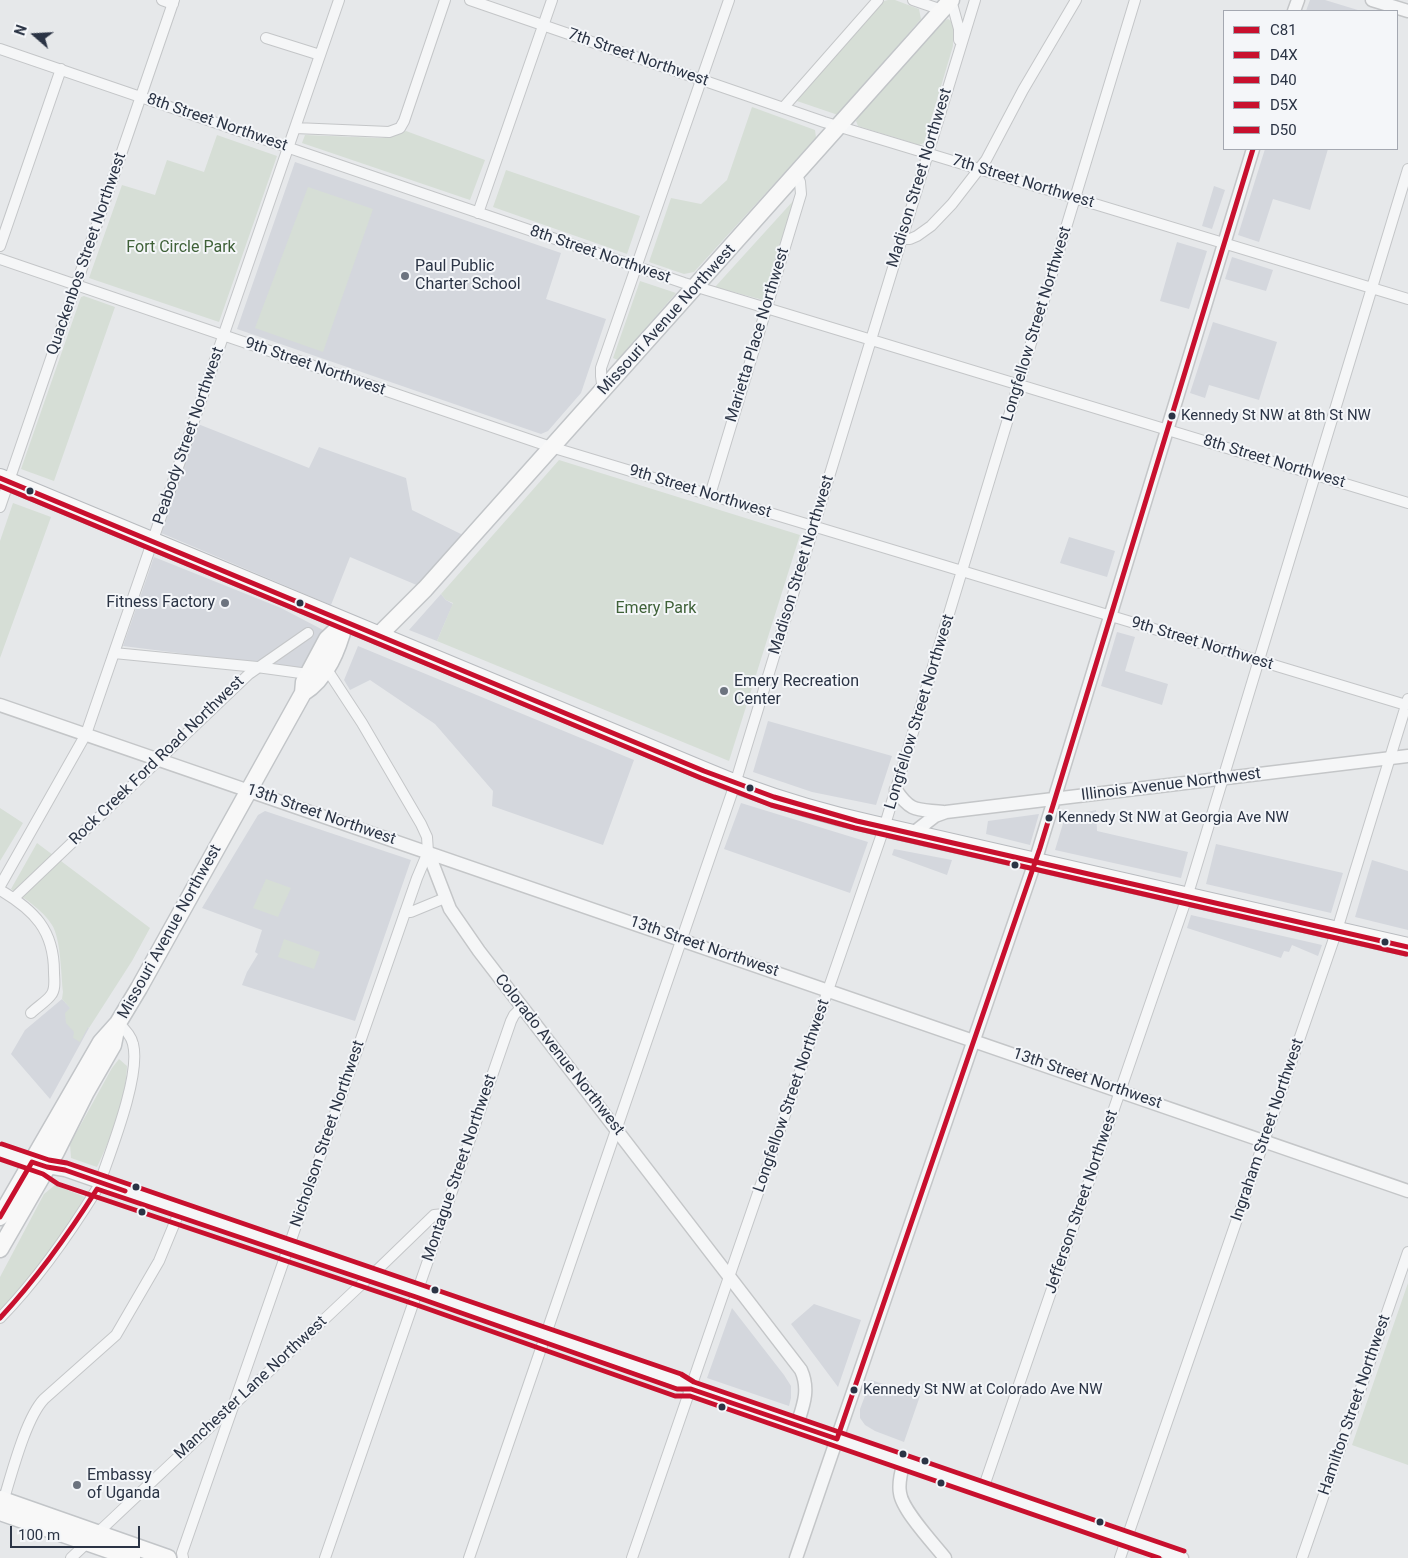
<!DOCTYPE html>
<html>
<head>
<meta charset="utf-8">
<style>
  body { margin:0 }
  #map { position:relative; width:1408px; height:1558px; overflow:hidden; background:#e6e8ea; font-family:Roboto,sans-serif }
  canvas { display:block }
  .legend { position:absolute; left:1223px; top:10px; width:175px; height:140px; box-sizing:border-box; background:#f4f6f9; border:1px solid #a4a8b1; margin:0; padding:6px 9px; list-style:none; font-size:15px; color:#2b3445 }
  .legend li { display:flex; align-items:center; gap:10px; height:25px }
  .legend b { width:25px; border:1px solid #a4a8b1 }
  .north { position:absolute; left:10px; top:10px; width:50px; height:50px; -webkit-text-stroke:4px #f4f6f9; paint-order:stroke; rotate:289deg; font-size:14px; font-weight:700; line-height:20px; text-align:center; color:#2b3445 }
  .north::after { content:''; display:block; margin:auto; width:18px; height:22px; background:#2b3445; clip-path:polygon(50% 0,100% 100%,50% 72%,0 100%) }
  .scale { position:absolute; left:10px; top:1526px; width:130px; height:22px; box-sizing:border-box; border:2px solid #2b3445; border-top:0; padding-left:6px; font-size:15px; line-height:18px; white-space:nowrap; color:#2b3445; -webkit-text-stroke:4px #f4f6f9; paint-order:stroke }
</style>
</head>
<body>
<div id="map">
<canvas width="1408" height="1558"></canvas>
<ul class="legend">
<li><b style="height:6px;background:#c8102e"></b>C81</li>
<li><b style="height:6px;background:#c8102e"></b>D4X</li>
<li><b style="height:6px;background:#c8102e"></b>D40</li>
<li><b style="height:6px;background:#c8102e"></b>D5X</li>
<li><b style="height:6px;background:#c8102e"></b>D50</li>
</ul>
<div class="north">N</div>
<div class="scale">100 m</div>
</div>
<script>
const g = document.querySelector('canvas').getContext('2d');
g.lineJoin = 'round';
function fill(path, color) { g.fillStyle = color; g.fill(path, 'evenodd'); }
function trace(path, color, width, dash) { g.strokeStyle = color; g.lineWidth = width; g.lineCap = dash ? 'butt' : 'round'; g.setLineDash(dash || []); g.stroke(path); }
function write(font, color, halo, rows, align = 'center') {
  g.font = font + ' Roboto,sans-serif'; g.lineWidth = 4; g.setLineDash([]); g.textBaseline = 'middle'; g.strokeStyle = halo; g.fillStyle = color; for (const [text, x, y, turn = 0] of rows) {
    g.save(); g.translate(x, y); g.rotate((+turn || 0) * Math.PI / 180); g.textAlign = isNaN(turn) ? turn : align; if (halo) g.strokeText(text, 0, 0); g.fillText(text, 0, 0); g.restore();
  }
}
const built = new Path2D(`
  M 1310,0 L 1325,0 L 1361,11 L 1306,11 Z
  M 1265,149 L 1328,149 L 1310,210 L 1273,199 L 1259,242 L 1238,235 Z
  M 295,162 L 561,253 L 546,299 L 606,319 L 581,393 L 548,431 L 541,434 L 237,329 Z
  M 1214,186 L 1225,190 L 1212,229 L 1202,226 Z
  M 1177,242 L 1207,251 L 1189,309 L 1160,301 Z
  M 1232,257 L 1273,270 L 1266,291 L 1225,279 Z
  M 1213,322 L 1277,342 L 1259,400 L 1209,385 L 1205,398 L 1190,393 Z
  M 198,424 L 309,468 L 319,447 L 406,478 L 412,510 L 463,535 L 419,586 L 350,557 L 331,605 L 161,533 Z
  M 1069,537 L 1115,551 L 1107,577 L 1060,563 Z
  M 154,557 L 281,608 L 325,631 L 304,669 L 123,646 Z
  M 441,594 L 446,600 L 453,604 L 437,641 L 409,630 Z
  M 1117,632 L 1135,637 L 1125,671 L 1168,684 L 1162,705 L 1101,686 Z
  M 358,646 L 634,760 L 603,845 L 492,806 L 493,791 L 435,724 L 370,680 L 350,690 L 344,680 Z
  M 768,721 L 892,756 L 876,805 L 812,792 L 753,772 Z
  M 741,803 L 868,842 L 850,893 L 724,849 Z
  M 1096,810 L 1097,831 L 1188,852 L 1181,878 L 1055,850 L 1065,817 Z
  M 265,811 L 411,860 L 355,1021 L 242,985 L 247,972 L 258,954 L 255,952 L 262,930 L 202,908 L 258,815 Z
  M 1039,814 L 1030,845 L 986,834 L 988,821 Z
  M 1216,844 L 1343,873 L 1331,913 L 1206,884 Z
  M 894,849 L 952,860 L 947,875 L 892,855 Z
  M 1372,860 L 1408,871 L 1408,930 L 1355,917 Z
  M 1191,915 L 1322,945 L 1318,956 L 1292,945 L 1289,952 L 1284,951 L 1281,958 L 1187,928 Z
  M 62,999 L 89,1028 L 50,1099 L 11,1054 L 25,1030 Z
  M 814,1304 L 861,1320 L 838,1387 L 791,1324 Z
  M 732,1308 L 784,1375 L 791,1386 L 791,1398 L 789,1406 L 707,1378 Z
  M 871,1380 L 920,1396 L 904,1442 L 875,1431 L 865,1425 L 860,1418 L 860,1409 Z`);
const green = new Path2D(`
  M 888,0 L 895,0 L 919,9 L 921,19 L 838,115 L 794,100 L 884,1 Z
  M 948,19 L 953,22 L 953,46 L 924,143 L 919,145 L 858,126 L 856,121 L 857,118 L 944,21 Z
  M 752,107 L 815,130 L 816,138 L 694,272 L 684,274 L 649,262 L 671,198 L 701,204 L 727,180 Z
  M 406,131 L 485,160 L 470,200 L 302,143 L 305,135 L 382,138 Z
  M 217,135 L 277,156 L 219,322 L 89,278 L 122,185 L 155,195 L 167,160 L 204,172 Z
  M 506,170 L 640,216 L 627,254 L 493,207 Z
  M 308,187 L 373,209 L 323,352 L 255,328 Z
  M 794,200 L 763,300 L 715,287 Z
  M 640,281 L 676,293 L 618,360 L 613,358 Z
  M 84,296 L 115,307 L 54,481 L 21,469 L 81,297 Z
  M 559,460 L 800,535 L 729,761 L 437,641 L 453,603 L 446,600 L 441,594 Z
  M 13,503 L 51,517 L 0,658 L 0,541 Z
  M 0,808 L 23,823 L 0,861 Z
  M 37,843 L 150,928 L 132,961 L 89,1028 L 88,1027 L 80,1042 L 73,1038 L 74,1032 L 66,1023 L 65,1013 L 70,1008 L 62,999 L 63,992 C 61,975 61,939 52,925 C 43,910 25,899 11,889 Z
  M 266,879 L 291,888 L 278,917 L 253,908 Z
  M 284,939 L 320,952 L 314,969 L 278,957 Z
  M 119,1059 L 127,1066 C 126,1099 111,1138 97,1167 L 71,1158 L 70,1144 L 112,1068 Z
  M 55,1185 L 85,1197 C 61,1238 32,1276 0,1311 L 0,1277 L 44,1194 Z
  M 1408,1283 L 1408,1465 L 1352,1445 Z`);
const minor = new Path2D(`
  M 162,0 L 173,4
  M 470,0 L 824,122 L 1408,299
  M 913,0 L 942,10
  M 951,0 L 959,29 L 959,40
  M 266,38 L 320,55
  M 0,49 L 684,283 L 1408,503
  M 783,108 L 878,0
  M 295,128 L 389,132 L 400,128 L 404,121 L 445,0
  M 478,213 L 552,0
  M 901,239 L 910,239 L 917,236 L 931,226 L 952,204 L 986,160 L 1023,90 L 1076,0
  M 0,246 L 61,69
  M 0,259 L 551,447 L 1406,705
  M 603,391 L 601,376 L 601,368 L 729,0
  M 710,495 L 801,194 L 800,182 L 796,174
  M 0,507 L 174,0
  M 114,653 L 257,667 L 308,674
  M 0,886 L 86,734 L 339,0
  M 0,890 C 34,910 54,930 54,972 C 54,979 56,989 51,995 C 47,1001 37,1007 31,1013
  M 14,898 L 249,674 L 308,633
  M 405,912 L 411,912 L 445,898
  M 100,1182 C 111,1150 141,1075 133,1044 C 131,1035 125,1029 118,1023
  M 372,1275 L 434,1215 L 444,1214
  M 0,1318 C 38,1279 68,1236 97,1189
  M 983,1489 L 1187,897 L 1408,169
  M 2,1505 C 11,1477 25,1419 44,1399 L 116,1335 L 159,1261 L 180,1210
  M 71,1558 L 366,1280
  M 183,1558 L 182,1553 L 392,950 L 417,878 L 428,852 L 427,837 L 421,824 L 362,723 L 326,668
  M 325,1558 L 511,1021 L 514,1015 L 522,1007
  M 469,1558 L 735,784 L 975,0
  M 632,1558 L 884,828 L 1135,0
  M 1120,1558 L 1337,930 L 1408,699
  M 1302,1558 L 1408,1252`);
const tertiary = new Path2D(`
  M 1372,0 L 1408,11
  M 1294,11 L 1298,0
  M 0,705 L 1408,1191
  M 896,790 C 911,813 918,809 943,812
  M 912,834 L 935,816 L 946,812 L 1408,756
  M 428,852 L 450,909 L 479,951 L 801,1370 C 810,1390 803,1406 797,1425
  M 0,1151 L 47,1167 L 65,1170 L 180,1210 L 418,1290 L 679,1381 L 691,1389 L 1182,1558
  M 904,1462 C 901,1472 898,1483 900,1493 C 902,1510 933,1543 945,1558
  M 796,1558 L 1035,862 L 1253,149`);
const primary = new Path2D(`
  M 378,636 L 425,589 L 951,0
  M 303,693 C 327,678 338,649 345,622
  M 0,1217 L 101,1042 L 118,1023 L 139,988 L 303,693 L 304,682 L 327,639 L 345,622
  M 0,1249 L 56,1152 L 86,1092 L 113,1045 L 117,1025
  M 0,1499 L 168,1558
  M 0,1512 L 132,1558`);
const trunk = new Path2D(`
  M 0,478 L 642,745 C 675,759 708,773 741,786 C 784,802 829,815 874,825 L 1408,947`);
const bus1 = new Path2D(`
  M 0,1217 L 32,1162 L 47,1167 L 65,1170 L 125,1191
  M 0,1318 C 37,1278 68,1235 97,1189 L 416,1297 L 677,1389 L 691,1389 L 837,1439
  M 837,1439 L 1040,848 L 1253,149`);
const bus2 = new Path2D(`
  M 0,478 L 704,771 L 774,797 L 857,821 L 1408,947`);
const bus3 = new Path2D(`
  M 0,486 L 701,778 L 771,805 L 855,828 L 1406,954`);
const bus4 = new Path2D(`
  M 0,1159 L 43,1174 L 58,1184 L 414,1304 L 675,1396 L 690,1396 L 1159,1558`);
const bus5 = new Path2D(`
  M 2,1144 L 49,1160 L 67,1163 L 681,1374 L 694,1382 L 1184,1551`);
const markers = [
  [405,276,5,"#6c737f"],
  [1172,416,4.5,"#2b3445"],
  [30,491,4.5,"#2b3445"],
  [225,603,5,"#6c737f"],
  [300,603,4.5,"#2b3445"],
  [724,691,5,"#6c737f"],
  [750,788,4.5,"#2b3445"],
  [1049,818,4.5,"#2b3445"],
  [1015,865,4.5,"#2b3445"],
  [1385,942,4.5,"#2b3445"],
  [136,1187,4.5,"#2b3445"],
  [142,1212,4.5,"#2b3445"],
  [435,1290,4.5,"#2b3445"],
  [854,1390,4.5,"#2b3445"],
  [722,1407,4.5,"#2b3445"],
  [903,1454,4.5,"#2b3445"],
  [925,1461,4.5,"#2b3445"],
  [941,1483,4.5,"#2b3445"],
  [77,1485,5,"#6c737f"],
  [1100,1522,4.5,"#2b3445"]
];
const busNames = [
  ["Kennedy St NW at 8th St NW",1181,416],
  ["Kennedy St NW at Georgia Ave NW",1058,818],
  ["Kennedy St NW at Colorado Ave NW",863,1390]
];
const streetNames = [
  ["7th Street Northwest",638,58,19],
  ["8th Street Northwest",217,123,19],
  ["Madison Street Northwest",920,178,-73],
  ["7th Street Northwest",1023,182,17],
  ["Quackenbos Street Northwest",87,254,-71],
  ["8th Street Northwest",600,255,19],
  ["Missouri Avenue Northwest",667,320,-48],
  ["Longfellow Street Northwest",1037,324,-73],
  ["Marietta Place Northwest",758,335,-73],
  ["9th Street Northwest",315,367,19],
  ["Peabody Street Northwest",189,436,-71],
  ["8th Street Northwest",1274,462,17],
  ["9th Street Northwest",700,492,17],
  ["Madison Street Northwest",802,565,-73],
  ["9th Street Northwest",1202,644,17],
  ["Longfellow Street Northwest",920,712,-73],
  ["Rock Creek Ford Road Northwest",157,761,-44],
  ["Illinois Avenue Northwest",1171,785,-7],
  ["13th Street Northwest",321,815,19],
  ["Missouri Avenue Northwest",170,932,-61],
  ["13th Street Northwest",704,947,19],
  ["Colorado Avenue Northwest",559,1055,52],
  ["13th Street Northwest",1087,1079,19],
  ["Longfellow Street Northwest",792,1096,-71],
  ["Ingraham Street Northwest",1268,1130,-71],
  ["Nicholson Street Northwest",328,1134,-71],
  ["Montague Street Northwest",460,1168,-71],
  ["Jefferson Street Northwest",1082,1202,-71],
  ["Manchester Lane Northwest",251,1388,-43],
  ["Hamilton Street Northwest",1355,1405,-71]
];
const parkNames = [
  ["Fort Circle Park",181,248],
  ["Emery Park",656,609]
];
const poiNames = [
  ["Paul Public",415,267],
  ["Charter School",415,285],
  ["Fitness Factory",215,603,"right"],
  ["Emery Recreation",734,682],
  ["Center",734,700],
  ["Embassy",87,1476],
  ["of Uganda",87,1494]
];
fill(built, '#d4d7dd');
fill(green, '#d6ded6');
trace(minor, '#c4c6c8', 12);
trace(tertiary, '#c4c6c8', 15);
trace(primary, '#c2c5c8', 19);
trace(trunk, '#b8bbbf', 20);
trace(minor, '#f5f6f7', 10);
trace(tertiary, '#f5f6f7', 12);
trace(primary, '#f8f8f8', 16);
trace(trunk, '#f8f8f8', 18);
trace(bus1, '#c8102e', 5);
trace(bus2, '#c8102e', 5);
trace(bus3, '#c8102e', 5);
trace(bus4, '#c8102e', 5);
trace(bus5, '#c8102e', 5);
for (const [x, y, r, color] of markers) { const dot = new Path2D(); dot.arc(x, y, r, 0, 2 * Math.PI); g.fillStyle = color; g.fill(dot); trace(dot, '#f4f6f9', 2); }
write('15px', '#2b3445', '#f4f6f9', busNames, 'left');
write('16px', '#2b3445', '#f4f6f9', streetNames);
write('16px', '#3f6138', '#f4f6f9', parkNames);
write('16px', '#2b3445', '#f4f6f9', poiNames, 'left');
</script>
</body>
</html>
